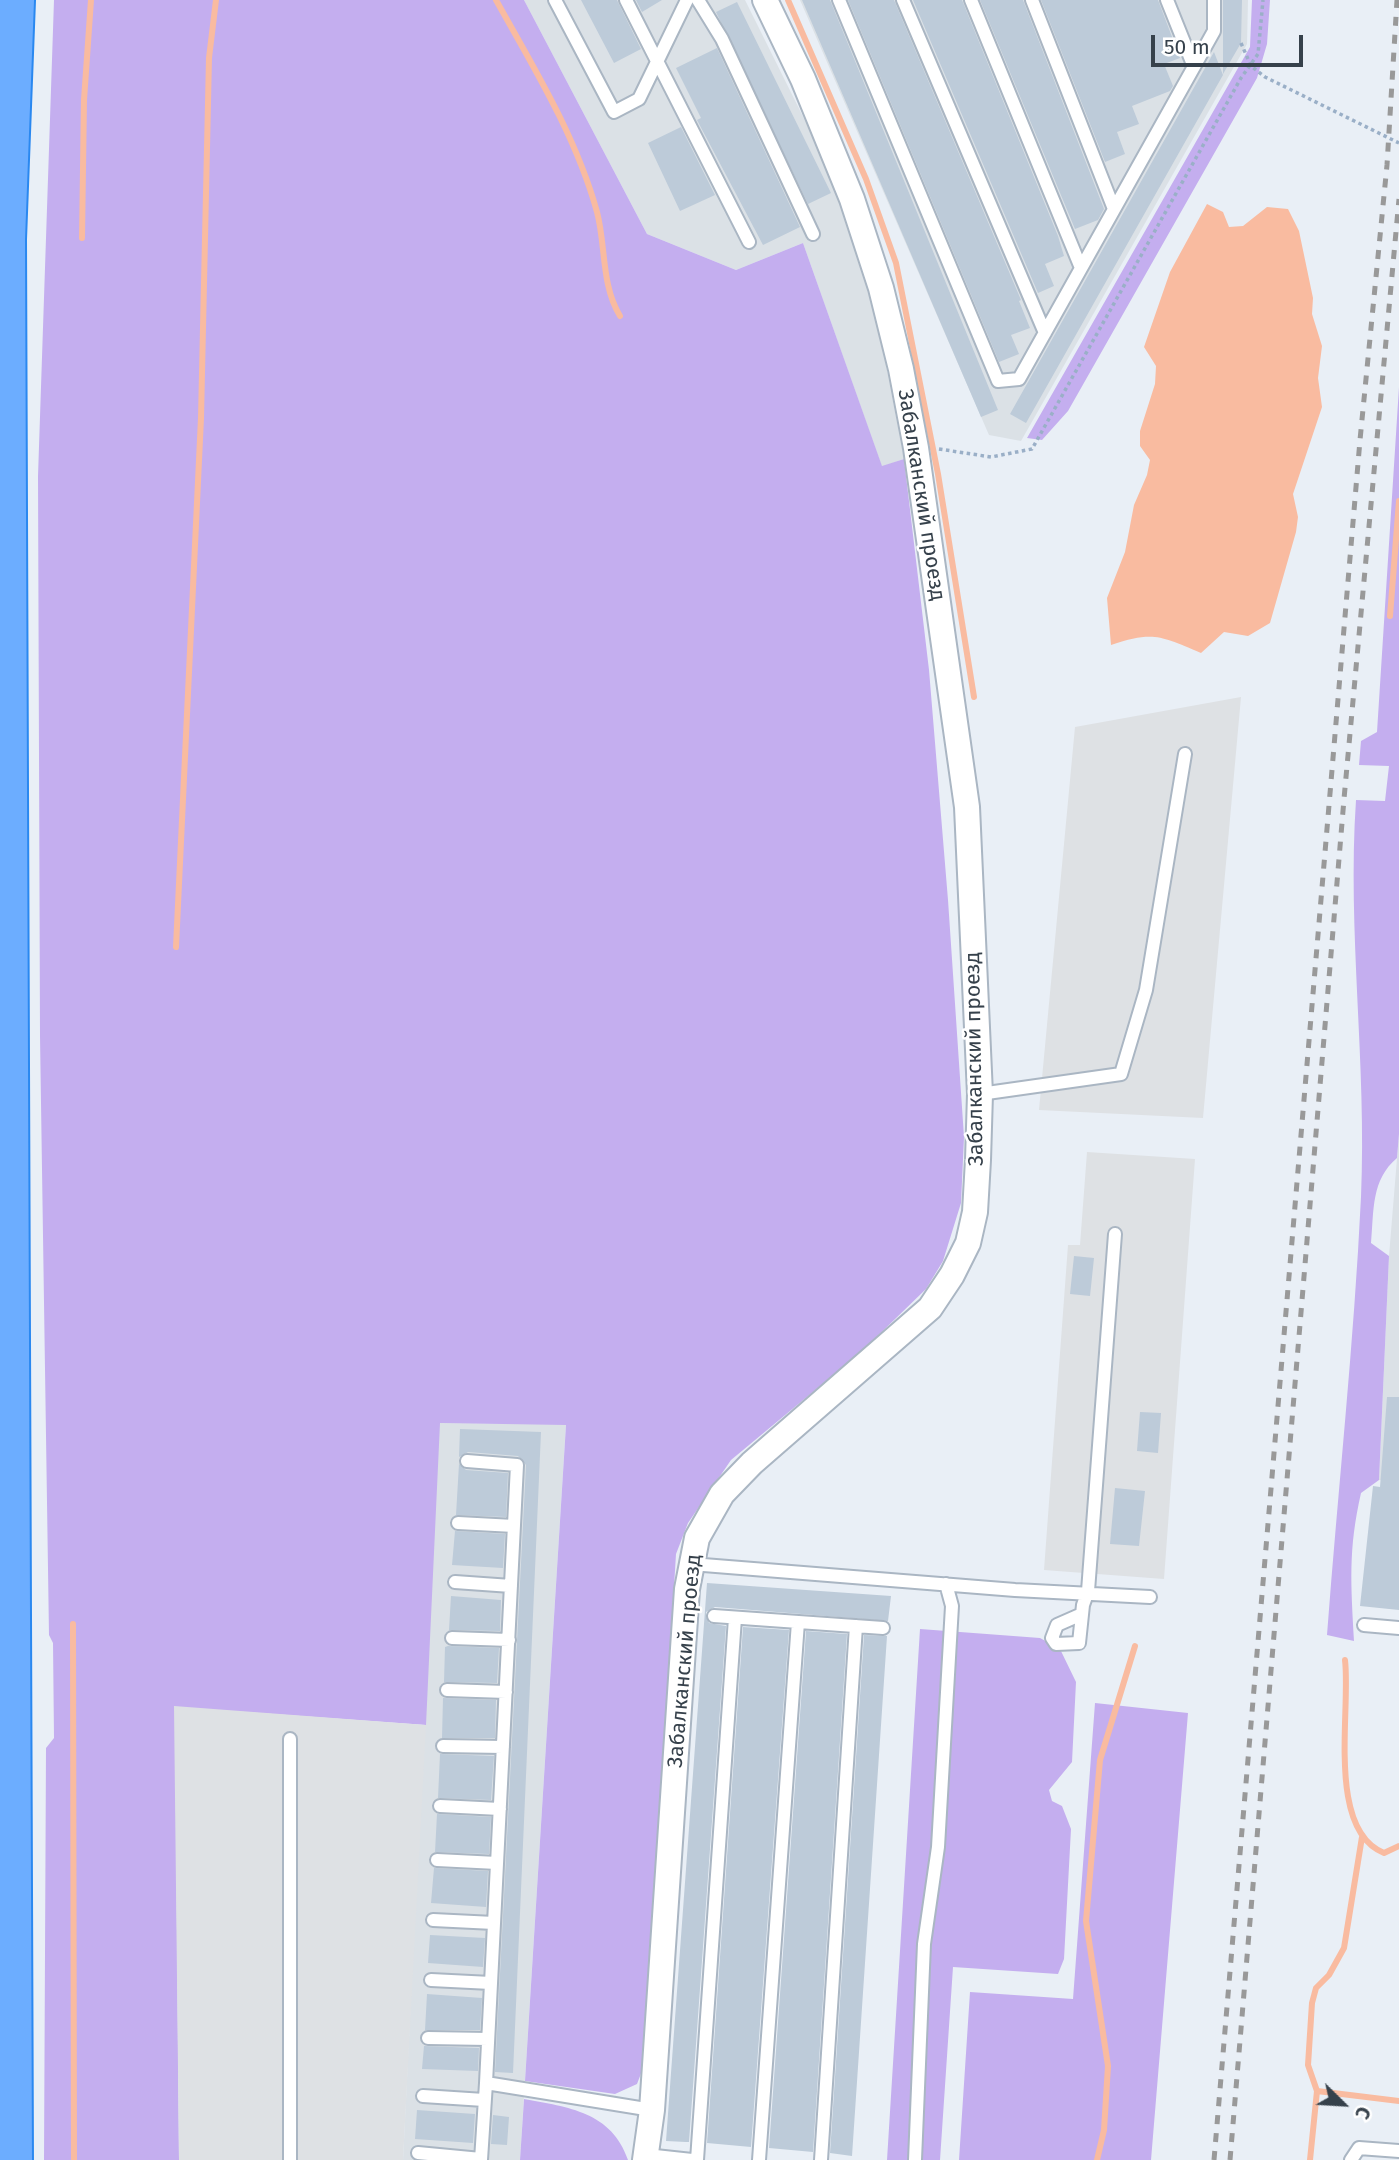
<!DOCTYPE html>
<html>
<head>
<meta charset="utf-8">
<style>
  body { margin:0 }
  #map { position:relative; width:1399px; height:2160px; overflow:hidden; background:#e9eff6; font-family:"Fira Sans",sans-serif }
  canvas { display:block }
  .north { position:absolute; left:1308px; top:2069px; width:70px; height:70px; -webkit-text-stroke:5px #fff; paint-order:stroke; rotate:114deg; font-size:19px; font-weight:700; line-height:28px; text-align:center; color:#36414b }
  .north::after { content:''; display:block; margin:auto; width:24px; height:32px; background:#36414b; clip-path:polygon(50% 0,100% 100%,50% 72%,0 100%) }
  .scale { position:absolute; left:1151px; top:35px; width:152px; height:32px; box-sizing:border-box; border:4px solid #36414b; border-top:0; padding-left:9px; font-size:21px; line-height:24px; white-space:nowrap; color:#36414b; -webkit-text-stroke:5px #fff; paint-order:stroke }
</style>
</head>
<body>
<div id="map">
<canvas width="1399" height="2160"></canvas>
<div class="north">С</div>
<div class="scale">50 m</div>
</div>
<script>
const g = document.querySelector('canvas').getContext('2d');
g.lineJoin = 'round';
function fill(path, color) { g.fillStyle = color; g.fill(path, 'evenodd'); }
function trace(path, color, width, dash) { g.strokeStyle = color; g.lineWidth = width; g.lineCap = dash ? 'butt' : 'round'; g.setLineDash(dash || []); g.stroke(path); }
function write(font, color, halo, rows, align = 'center') {
  g.font = font + ' "Fira Sans",sans-serif'; g.lineWidth = 5; g.setLineDash([]); g.textBaseline = 'middle'; g.strokeStyle = halo; g.fillStyle = color; for (const [text, x, y, turn = 0] of rows) {
    g.save(); g.translate(x, y); g.rotate((+turn || 0) * Math.PI / 180); g.textAlign = isNaN(turn) ? turn : align; if (halo) g.strokeText(text, 0, 0); g.fillText(text, 0, 0); g.restore();
  }
}
const industrial = new Path2D(`
  M 524,0 L 745,0 L 841,193 L 880,333 L 904,459 L 882,467 L 803,243 L 736,270 L 647,234 Z
  M 800,0 L 1248,0 L 1247,44 L 1021,441 L 989,435 Z
  M 1399,1134 L 1399,1482 L 1379,1480 L 1389,1256 Z
  M 439,1423 L 566,1424 L 520,2160 L 403,2160 Z`);
const green = new Path2D(`
  M 54,0 L 524,0 L 647,234 L 736,270 L 803,243 L 882,466 L 904,459 L 929,670 L 948,900 L 964,1137 L 961,1203 L 943,1261 L 926,1289 L 861,1352 L 731,1460 L 688,1523 L 676,1554 L 645,2063 L 637,2084 L 615,2094 L 525,2081 L 566,1425 L 440,1423 L 426,1725 L 175,1707 L 179,2160 L 44,2160 L 46,1748 L 54,1738 L 53,1643 L 49,1635 L 40,1036 L 38,476 Z
  M 1252,0 L 1270,0 L 1267,44 L 1257,78 L 1068,411 L 1042,440 L 1027,438 L 1250,47 Z
  M 1399,387 L 1399,1134 L 1397,1158 C 1371,1180 1374,1210 1371,1243 L 1389,1256 L 1379,1480 L 1361,1493 C 1348,1550 1351,1584 1354,1641 L 1327,1635 C 1338,1489 1354,1343 1361,1197 C 1367,1064 1347,932 1356,800 L 1385,801 L 1389,766 L 1359,765 L 1361,741 L 1377,732 Z
  M 920,1629 L 1040,1638 L 1060,1649 L 1076,1682 L 1072,1762 L 1049,1790 L 1052,1801 L 1062,1806 L 1071,1829 L 1064,1959 L 1058,1974 L 953,1967 L 940,2160 L 887,2160 Z
  M 1095,1703 L 1188,1713 L 1151,2160 L 959,2160 L 970,1992 L 1073,1999 Z
  M 524,2099 C 568,2107 612,2112 628,2160 L 520,2160 Z`);
const parking = new Path2D(`
  M 1241,697 L 1203,1118 L 1039,1110 L 1075,727 Z
  M 1087,1152 L 1195,1159 L 1164,1579 L 1044,1570 L 1068,1245 L 1080,1245 Z
  M 174,1706 L 426,1725 L 403,2160 L 179,2160 Z`);
const water = new Path2D(`
  M 1207,204 L 1223,212 L 1229,227 L 1243,226 L 1267,207 L 1288,209 L 1299,231 L 1313,298 L 1312,314 L 1322,346 L 1318,378 L 1322,407 L 1293,494 L 1298,517 L 1296,532 L 1270,623 L 1248,636 L 1224,632 L 1201,653 C 1160,636 1154,631 1111,645 L 1107,598 L 1125,552 L 1134,505 L 1147,475 L 1150,460 L 1140,446 L 1140,431 L 1155,384 L 1156,366 L 1144,347 L 1170,272 Z`);
const stream = new Path2D(`
  M 496,0 C 534,68 576,136 597,212 C 606,246 601,285 620,316
  M 788,0 L 866,179 L 896,263 L 938,474 L 974,697
  M 82,238 L 84,100 L 91,0
  M 1390,616 L 1399,501
  M 176,947 L 201,418 L 209,58 L 216,0
  M 73,1624 L 74,2160
  M 1345,1660 C 1351,1710 1326,1830 1384,1853 L 1399,1846
  M 1317,2091 L 1399,2101
  M 1097,2160 L 1104,2130 L 1108,2066 L 1086,1921 L 1100,1760 L 1135,1646
  M 1310,2160 L 1317,2091 L 1308,2065 L 1312,2003 L 1316,1988 L 1329,1975 L 1344,1948 L 1362,1837`);
const building = new Path2D(`
  M 581,0 L 617,0 L 641,49 L 614,63 Z
  M 636,0 L 662,0 L 642,12 Z
  M 802,0 L 830,0 L 998,410 L 981,417 Z
  M 848,0 L 894,0 L 1021,300 L 1019,301 L 1030,328 L 1011,335 L 1019,354 L 999,362 Z
  M 913,0 L 962,0 L 1058,236 L 1064,256 L 1045,264 L 1054,286 L 1038,293 Z
  M 980,0 L 1023,0 L 1104,209 L 1098,220 L 1075,229 Z
  M 1041,0 L 1158,0 L 1180,58 L 1164,64 L 1173,86 L 1170,91 L 1132,106 L 1139,124 L 1117,132 L 1125,154 L 1105,162 Z
  M 1223,0 L 1242,0 L 1241,43 L 1223,74 Z
  M 737,2 L 831,193 L 808,204 L 716,12 Z
  M 717,48 L 800,227 L 763,245 L 697,120 L 701,118 L 676,68 Z
  M 1214,52 L 1223,75 L 1026,423 L 1010,414 Z
  M 681,127 L 715,195 L 680,211 L 648,143 Z
  M 1074,1256 L 1094,1258 L 1090,1296 L 1070,1294 Z
  M 1387,1397 L 1399,1397 L 1399,1610 L 1360,1606 L 1373,1486 L 1380,1487 Z
  M 1140,1412 L 1161,1413 L 1158,1453 L 1137,1451 Z
  M 460,1429 L 541,1432 L 513,2073 L 495,2072 L 526,1465 L 518,1456 L 468,1452 L 459,1457 Z
  M 459,1464 L 466,1470 L 508,1473 L 506,1517 L 456,1515 Z
  M 1115,1488 L 1145,1491 L 1139,1546 L 1110,1544 Z
  M 455,1531 L 505,1534 L 503,1568 L 452,1565 Z
  M 707,1583 L 891,1596 L 888,1621 L 715,1607 L 706,1612 L 709,1623 L 726,1626 L 689,2142 L 686,2142 L 666,2141 Z
  M 451,1596 L 501,1600 L 500,1631 L 449,1630 Z
  M 743,1627 L 789,1630 L 751,2147 L 707,2143 Z
  M 806,1631 L 847,1634 L 813,2152 L 769,2148 Z
  M 864,1635 L 887,1636 L 852,2156 L 830,2153 Z
  M 448,1646 L 499,1648 L 497,1683 L 444,1682 L 445,1647 Z
  M 443,1698 L 496,1700 L 495,1738 L 442,1738 Z
  M 440,1754 L 494,1756 L 491,1800 L 438,1798 Z
  M 437,1814 L 491,1817 L 489,1854 L 435,1852 Z
  M 434,1868 L 488,1871 L 486,1907 L 431,1903 Z
  M 430,1935 L 485,1938 L 483,1967 L 428,1963 Z
  M 427,1994 L 482,1998 L 480,2030 L 425,2030 Z
  M 424,2046 L 479,2048 L 478,2071 L 422,2069 Z
  M 417,2110 L 475,2114 L 473,2143 L 415,2139 Z
  M 493,2115 L 509,2117 L 507,2145 L 491,2144 Z`);
const path = new Path2D(`
  M 1241,43 L 1251,66 L 1265,77 L 1399,143
  M 939,449 L 991,457 L 1032,449 L 1241,78 L 1258,54 L 1263,0`);
const service = new Path2D(`
  M 555,0 L 614,112 L 639,99 L 687,0
  M 626,0 L 749,242
  M 698,0 L 722,39 L 813,234
  M 839,0 L 998,381 L 1019,379 L 1214,31 L 1214,0
  M 903,0 L 1045,333
  M 971,0 L 1081,268
  M 1032,0 L 1114,209
  M 1167,0 L 1194,67
  M 980,1094 L 1121,1074 L 1146,990 L 1185,754
  M 467,1461 L 517,1465 L 486,2083
  M 458,1523 L 514,1526
  M 691,1564 L 1015,1590 L 1150,1597
  M 455,1582 L 511,1586
  M 1082,1614 L 1057,1625 L 1052,1638 L 1056,1644 L 1079,1643 L 1083,1605 L 1088,1591 L 1115,1234
  M 714,1616 L 883,1628
  M 1364,1625 L 1399,1628
  M 452,1638 L 509,1640
  M 447,1690 L 506,1692
  M 290,1739 L 290,2160
  M 443,1746 L 503,1747
  M 440,1806 L 500,1809
  M 437,1860 L 497,1863
  M 433,1920 L 494,1923
  M 431,1980 L 491,1983
  M 428,2038 L 488,2039
  M 423,2096 L 484,2100
  M 418,2153 L 481,2159
  M 646,2155 L 692,2160
  M 481,2160 L 486,2083 L 652,2110
  M 697,2160 L 735,1618
  M 759,2160 L 798,1622
  M 821,2160 L 856,1626
  M 915,2160 L 924,1944 L 938,1847 L 952,1606 L 946,1584
  M 1351,2160 L 1359,2148 L 1399,2151`);
const minor = new Path2D(`
  M 645,2160 L 652,2110 L 687,1589 L 697,1538 L 722,1494 L 752,1463 L 930,1308 L 952,1275 L 968,1243 L 975,1212 L 978,1160 L 980,1094 L 967,807 L 916,448 L 901,369 L 881,288 L 852,199 L 803,79 L 765,0`);
const motorway = new Path2D(`
  M 13,2160 L 6,239 L 15,0`);
const rail = new Path2D(`
  M 1214,2160 L 1360,440 L 1387,165 L 1397,0
  M 1230,2160 L 1344,799 L 1399,199`);
const streetNames = [
  ["Забалканский проезд",921,495,81],
  ["Забалканский проезд",975,1059,-91],
  ["Забалканский проезд",685,1661,-85]
];
fill(industrial, '#dbe1e6');
fill(green, '#c4aeef');
fill(parking, '#dee1e4');
fill(water, '#f9bba0');
trace(stream, '#f9bba0', 6);
fill(building, '#bdcbd9');
trace(service, '#aab6c3', 16);
trace(minor, '#aab6c3', 28);
trace(motorway, '#2a88f0', 42);
trace(path, '#9aafc7', 3.5, [3.5, 3.5]);
trace(service, '#fff', 12);
trace(minor, '#fff', 24);
trace(motorway, '#6cadff', 38);
trace(rail, '#999', 5, [9, 9]);
write('21px', '#36414b', '#fff', streetNames);
</script>
</body>
</html>
